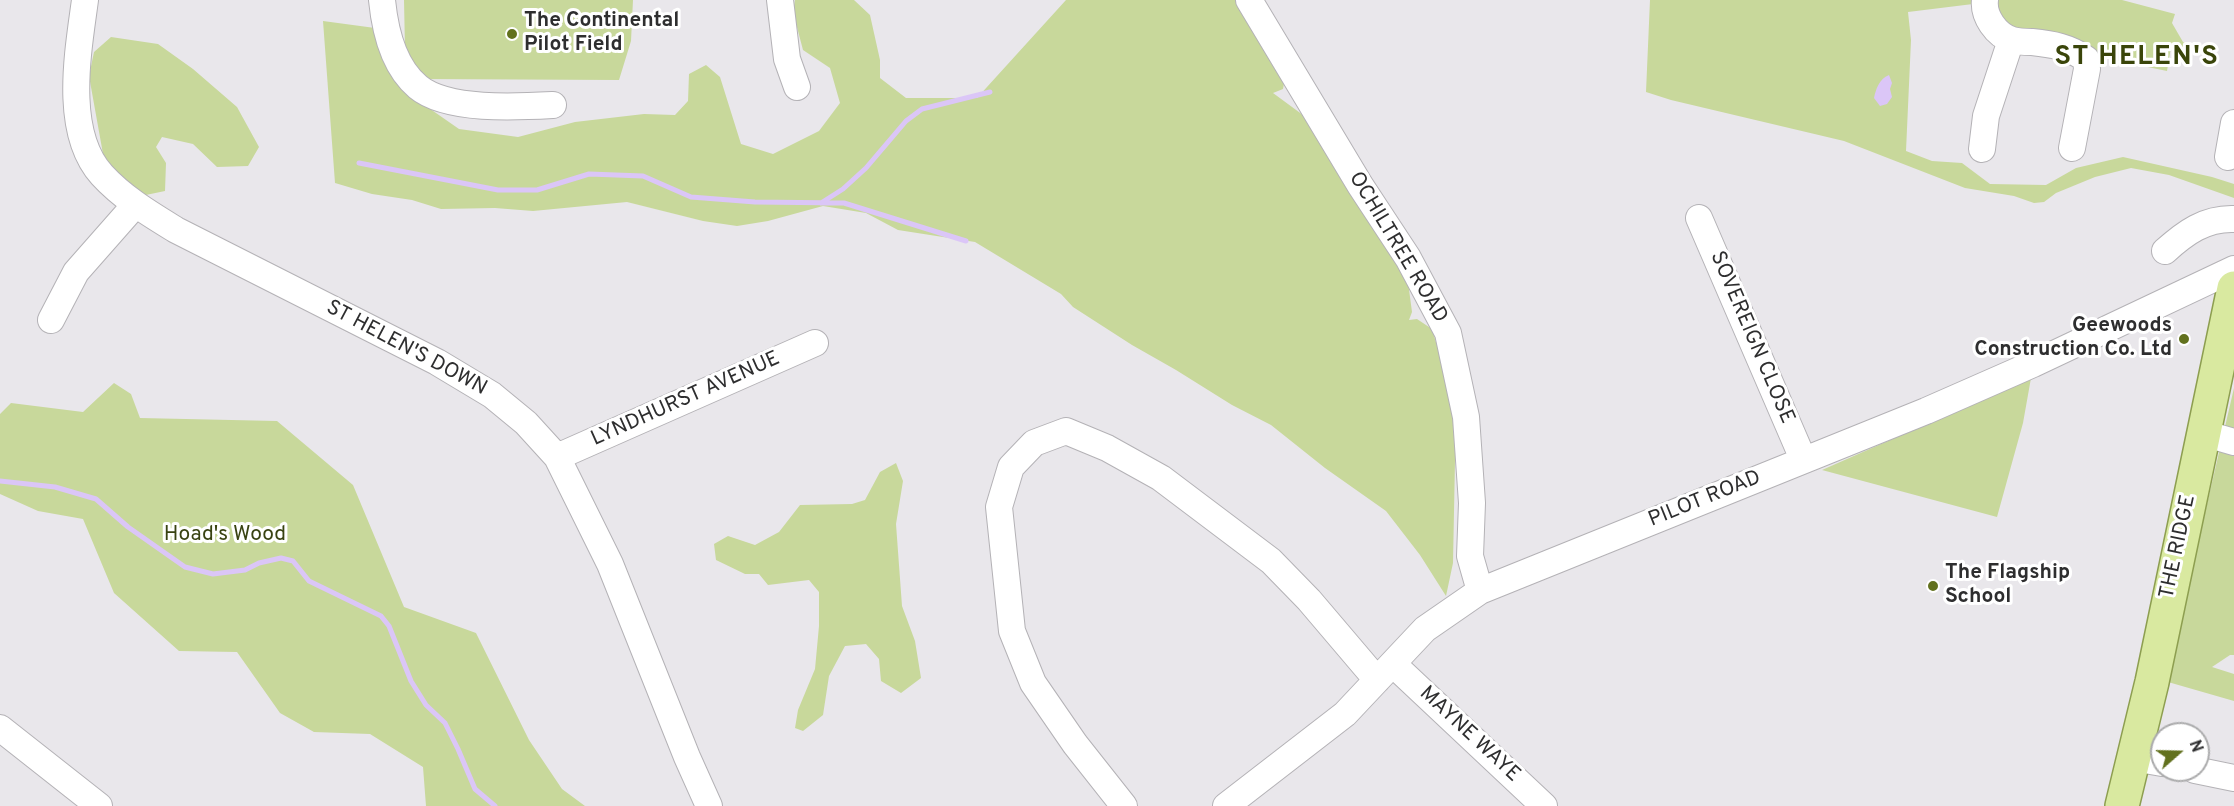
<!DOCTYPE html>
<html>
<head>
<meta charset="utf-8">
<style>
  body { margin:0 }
  #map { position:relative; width:2234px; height:806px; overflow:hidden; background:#e9e7eb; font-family:Overpass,sans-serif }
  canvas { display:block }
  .north { position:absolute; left:2150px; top:722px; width:60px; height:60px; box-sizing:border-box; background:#fff; border:2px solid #ababac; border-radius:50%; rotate:70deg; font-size:16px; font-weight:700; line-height:24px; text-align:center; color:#2e2e2f }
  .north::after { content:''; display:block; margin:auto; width:21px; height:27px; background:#62711e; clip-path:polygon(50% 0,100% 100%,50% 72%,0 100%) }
</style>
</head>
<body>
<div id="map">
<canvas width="2234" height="806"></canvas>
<div class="north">N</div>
</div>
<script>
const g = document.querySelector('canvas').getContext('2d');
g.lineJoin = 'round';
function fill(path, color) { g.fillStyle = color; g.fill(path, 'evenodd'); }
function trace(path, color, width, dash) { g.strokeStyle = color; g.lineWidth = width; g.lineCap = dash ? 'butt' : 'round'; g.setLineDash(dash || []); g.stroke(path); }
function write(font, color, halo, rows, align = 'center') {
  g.font = font + ' Overpass,sans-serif'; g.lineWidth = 6; g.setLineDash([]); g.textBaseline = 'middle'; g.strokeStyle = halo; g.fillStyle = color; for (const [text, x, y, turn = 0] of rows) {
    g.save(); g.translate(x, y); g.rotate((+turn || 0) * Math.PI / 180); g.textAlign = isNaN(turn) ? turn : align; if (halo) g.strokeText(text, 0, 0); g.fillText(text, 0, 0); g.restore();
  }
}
const green = new Path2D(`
  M 404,0 L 633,0 L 631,41 L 619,80 L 416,79 L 405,50 Z
  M 795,0 L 854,0 L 870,15 L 880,60 L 880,78 L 906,98 L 977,98 L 1066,0 L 1238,0 L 1285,78 L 1283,89 L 1273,93 L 1307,118 L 1408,282 L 1412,312 L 1409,320 L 1417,319 L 1432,329 L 1456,409 L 1453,563 L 1446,596 L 1420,555 L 1386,511 L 1325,468 L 1271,425 L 1232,405 L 1176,370 L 1132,345 L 1073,307 L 1061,294 L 975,242 L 898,230 L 866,213 L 823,206 L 768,221 L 737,226 L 703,221 L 627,202 L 533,211 L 495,208 L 441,209 L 412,200 L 372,194 L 335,183 L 323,21 L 375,28 L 413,97 L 459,129 L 518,137 L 575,122 L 644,114 L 675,115 L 688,101 L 689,74 L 706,65 L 720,77 L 741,144 L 773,154 L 819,131 L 840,103 L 830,68 L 803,50 L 793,12 Z
  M 1650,0 L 1973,0 L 1973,4 L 1908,12 L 1911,40 L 1906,151 L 1932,161 L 1962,163 L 1990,184 L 2046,185 L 2076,168 L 2123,157 L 2212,177 L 2234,184 L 2234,198 L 2169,175 L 2131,168 L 2095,177 L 2056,193 L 2044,202 L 2034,203 L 2014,196 L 1965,188 L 1844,141 L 1671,100 L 1646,92 Z
  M 1993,0 L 2122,0 L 2175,14 L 2172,23 L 2183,42 L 2194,45 L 2193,51 L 2171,47 L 2167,71 L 2094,56 C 2090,49 2085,42 2078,40 C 2052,30 2024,35 2000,21 Z
  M 111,37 L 158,44 L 193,69 L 237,107 L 259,147 L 248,166 L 217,167 L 193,144 L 162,137 L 156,147 L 166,163 L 165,191 L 141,196 L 105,165 L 89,76 L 94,52 Z
  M 2031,378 L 2023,423 L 1997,517 L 1822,470 Z
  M 114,383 L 131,394 L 140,418 L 277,421 L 353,485 L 404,607 L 476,633 L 529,740 L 562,789 L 585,806 L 426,806 L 423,767 L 370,734 L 314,732 L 280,713 L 237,652 L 179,651 L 114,593 L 83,519 L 38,511 L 0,494 L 0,414 L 11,403 L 83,412 Z
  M 2234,388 L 2234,655 L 2230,655 L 2212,667 L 2234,674 L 2234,701 L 2168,682 L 2181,616 Z
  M 896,463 L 903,481 L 896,524 L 902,606 L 915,641 L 921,678 L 901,693 L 881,681 L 879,659 L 866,644 L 845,646 L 829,676 L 823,715 L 803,731 L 795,728 L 798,710 L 815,669 L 819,626 L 819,592 L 809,580 L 768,585 L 759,574 L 745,574 L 716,560 L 714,544 L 728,536 L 755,545 L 779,532 L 800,505 L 852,504 L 865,500 L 880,472 Z`);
const water = new Path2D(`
  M 1889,75 L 1892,83 L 1890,89 L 1892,97 L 1887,104 L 1880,106 L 1874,98 C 1876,89 1879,79 1889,75 Z`);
const stream = new Path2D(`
  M 359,163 L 498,190 L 537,190 L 589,174 L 643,176 L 691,197 L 755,202 L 844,203 L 966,241
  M 821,203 L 843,189 L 866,168 L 906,121 L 922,109 L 990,92
  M 0,481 L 55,487 L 96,499 L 128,527 L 185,567 L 213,574 L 245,570 L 259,563 L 281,558 L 293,561 L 309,581 L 381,616 L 389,626 L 411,681 L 426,705 L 445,723 L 458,749 L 475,789 L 495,806`);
const minor = new Path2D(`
  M 85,0 C 78,52 63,132 102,175 C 123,198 150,214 176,230 L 437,362 L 492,395 L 526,423 L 557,457 L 610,564 L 687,757 L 709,806
  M 382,0 C 385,31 393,66 418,87 C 447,111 517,107 553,105
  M 780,0 L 787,59 L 797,87
  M 1249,0 L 1360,185 L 1408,258 L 1448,333 L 1466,417 L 1472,503 L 1470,556 L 1480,591
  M 1985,0 C 1983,16 1996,35 2012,40 C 2018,42 2026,42 2032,42 C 2052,44 2069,47 2086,59 L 2087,69 L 2072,148
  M 1982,149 L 1986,116 L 2011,40
  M 2228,157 L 2234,123
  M 1699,218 L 1803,459
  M 2165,251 C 2185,233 2205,218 2234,219
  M 51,320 L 76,272 L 135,205
  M 2203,433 L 2234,442
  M 557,457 L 815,343
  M 1393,664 L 1544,806
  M 0,728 L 99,806
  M 2133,758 L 2162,763
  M 2195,770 L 2234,778
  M 1124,806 L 1075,744 L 1033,683 L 1012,631 L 999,507 L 1011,467 L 1034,443 L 1066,431 L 1107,448 L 1161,478 L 1271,561 L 1309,600 L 1377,680
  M 1226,806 L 1345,714 L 1425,629 L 1480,591 L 1926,411 L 2033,364 L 2234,269`);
const major = new Path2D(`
  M 2122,806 L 2152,682 L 2234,288`);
const markers = [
  [512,34,6,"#62711e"],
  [2184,339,6,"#62711e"],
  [1933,586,6,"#62711e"]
];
const poiNames = [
  ["The Continental",524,22],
  ["Pilot Field",524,46],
  ["Geewoods",2172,327,"right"],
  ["Construction Co. Ltd",2172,351,"right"],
  ["The Flagship",1945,574],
  ["School",1945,598]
];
const streetNames = [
  ["OCHILTREE ROAD",1397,248,59],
  ["SOVEREIGN CLOSE",1751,338,67],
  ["ST HELEN'S DOWN",406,349,28],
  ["LYNDHURST AVENUE",686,400,-24],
  ["PILOT ROAD",1705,500,-22],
  ["THE RIDGE",2179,547,-78],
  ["MAYNE WAYE",1469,735,43]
];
const parkNames = [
  ["Hoad's Wood",225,536]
];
const districtNames = [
  ["ST HELEN'S",2137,59]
];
fill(green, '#c8d89b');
fill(water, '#dbc6f7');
trace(stream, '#dbc6f7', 5);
trace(minor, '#b4b2b6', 28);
trace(major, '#8d9e50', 36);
trace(minor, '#fff', 26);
trace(major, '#d9e9a0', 33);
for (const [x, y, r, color] of markers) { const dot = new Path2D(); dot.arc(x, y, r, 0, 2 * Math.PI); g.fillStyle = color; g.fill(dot); trace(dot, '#fff', 2); }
write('bold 21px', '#2e2e2f', '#fff', poiNames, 'left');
write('21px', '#2e2e2f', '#fff', streetNames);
write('21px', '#394312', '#fff', parkNames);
g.letterSpacing = '1.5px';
write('bold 27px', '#3a450a', '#fff', districtNames);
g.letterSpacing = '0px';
</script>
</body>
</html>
